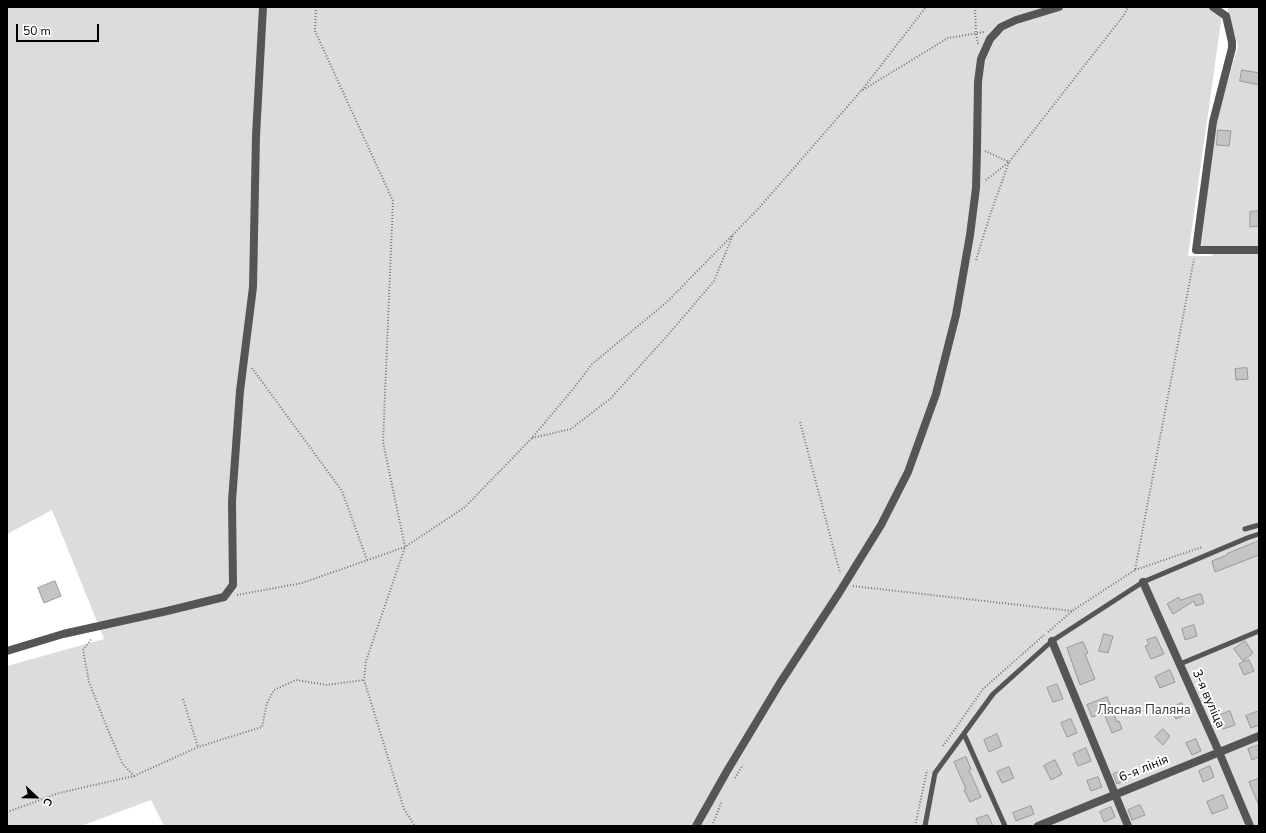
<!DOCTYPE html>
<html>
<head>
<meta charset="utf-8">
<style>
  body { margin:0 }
  #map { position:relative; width:1266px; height:833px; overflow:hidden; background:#fff; font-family:"Nunito Sans",sans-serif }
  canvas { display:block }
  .frame { position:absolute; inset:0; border:8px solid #000; pointer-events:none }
  .north { position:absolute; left:16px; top:777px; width:40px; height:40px; -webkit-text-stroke:3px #fff; paint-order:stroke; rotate:112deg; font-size:11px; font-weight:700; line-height:16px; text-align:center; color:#000 }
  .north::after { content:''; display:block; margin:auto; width:14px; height:18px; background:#000; clip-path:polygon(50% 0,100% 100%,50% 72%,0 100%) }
  .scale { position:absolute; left:16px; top:24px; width:83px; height:18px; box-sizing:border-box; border:2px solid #000; border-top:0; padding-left:5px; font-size:12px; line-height:14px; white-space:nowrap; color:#000; -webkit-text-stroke:3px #fff; paint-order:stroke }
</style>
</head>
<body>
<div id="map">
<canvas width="1266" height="833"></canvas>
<div class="frame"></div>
<div class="north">С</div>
<div class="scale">50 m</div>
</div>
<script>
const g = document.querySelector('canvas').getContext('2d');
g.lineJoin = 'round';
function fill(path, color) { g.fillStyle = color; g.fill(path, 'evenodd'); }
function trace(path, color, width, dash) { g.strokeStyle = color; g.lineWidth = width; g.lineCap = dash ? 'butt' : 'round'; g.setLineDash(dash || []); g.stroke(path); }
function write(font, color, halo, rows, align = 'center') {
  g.font = font + ' "Nunito Sans",sans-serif'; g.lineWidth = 4; g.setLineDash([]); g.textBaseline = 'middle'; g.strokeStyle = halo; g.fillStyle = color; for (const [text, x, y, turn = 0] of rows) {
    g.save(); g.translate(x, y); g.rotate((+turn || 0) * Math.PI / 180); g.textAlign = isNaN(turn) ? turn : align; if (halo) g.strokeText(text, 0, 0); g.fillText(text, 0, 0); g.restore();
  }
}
const green = new Path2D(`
  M 7,7 L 1222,7 L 1222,14 L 1188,256 L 1213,256 L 1201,245 L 1215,125 L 1238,46 L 1228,15 L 1228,7 L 1259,7 L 1259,826 L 164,826 L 151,800 L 81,826 L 7,826 L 7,666 L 104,639 L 52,510 L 7,534 Z`);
const building = new Path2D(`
  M 1242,70 L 1259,73 L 1259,85 L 1240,81 Z
  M 1218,130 L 1231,131 L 1229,146 L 1217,145 Z
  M 1259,211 L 1259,226 L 1250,227 L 1250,212 Z
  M 1247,368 L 1248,379 L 1236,380 L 1235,369 Z
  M 1259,541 L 1259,555 L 1215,572 L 1212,561 L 1227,555 L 1227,554 Z
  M 55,581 L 61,596 L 44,603 L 38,588 Z
  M 1199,594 L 1201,594 L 1204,603 L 1196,606 L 1194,601 L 1173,614 L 1167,604 L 1179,597 L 1180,600 Z
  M 1194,625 L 1197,636 L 1185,640 L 1182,629 Z
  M 1104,634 L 1113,636 L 1108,653 L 1099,651 Z
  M 1156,637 L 1164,654 L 1151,659 L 1145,646 L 1149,645 L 1147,640 Z
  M 1245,641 L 1253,653 L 1243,661 L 1234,649 Z
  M 1083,642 L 1088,653 L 1085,654 L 1095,679 L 1080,685 L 1067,648 Z
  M 1249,660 L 1254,671 L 1244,675 L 1239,664 Z
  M 1170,670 L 1175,682 L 1160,688 L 1155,677 Z
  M 1057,684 L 1063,699 L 1053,702 L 1047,688 Z
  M 1107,697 L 1117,722 L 1119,721 L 1122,729 L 1112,733 L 1104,713 L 1092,717 L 1087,705 Z
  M 1182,703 L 1187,714 L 1176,719 L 1171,708 Z
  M 1230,711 L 1235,725 L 1223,729 L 1218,716 Z
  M 1259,711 L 1259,725 L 1251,728 L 1246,716 Z
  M 1071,719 L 1077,733 L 1067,737 L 1061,723 Z
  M 1163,729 L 1170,736 L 1163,745 L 1155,737 Z
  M 997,734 L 1002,746 L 989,752 L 984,740 Z
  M 1196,739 L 1201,751 L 1192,755 L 1186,743 Z
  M 1259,745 L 1259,757 L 1252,760 L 1248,749 Z
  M 1086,748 L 1091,761 L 1078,766 L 1073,754 Z
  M 966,757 L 971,769 L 969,770 L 981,797 L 970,802 L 964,790 L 966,789 L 954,762 Z
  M 1055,760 L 1062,774 L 1051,780 L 1044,766 Z
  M 1210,766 L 1214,777 L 1203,782 L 1199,771 Z
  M 1009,767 L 1014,778 L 1002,783 L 997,772 Z
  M 1124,770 L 1128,779 L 1117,784 L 1113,774 Z
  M 1098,777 L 1102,787 L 1091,791 L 1087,781 Z
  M 1259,779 L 1259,806 L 1249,782 Z
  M 1223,795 L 1228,808 L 1212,814 L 1207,802 Z
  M 1140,805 L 1145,815 L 1132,820 L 1128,810 Z
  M 1031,806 L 1034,814 L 1016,821 L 1013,813 Z
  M 1111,807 L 1115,817 L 1104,822 L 1100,812 Z
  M 988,815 L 993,826 L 979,826 L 976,819 Z`);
const path = new Path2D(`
  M 316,7 L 315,31 L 393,201 L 383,442 L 405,547 L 366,661 L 364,680 L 404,809 L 415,826
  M 975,7 L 976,34 L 978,44
  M 862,90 L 926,7
  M 986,180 L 1009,162 L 1124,15 L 1128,7
  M 976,260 L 990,215 L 1009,162 L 985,151
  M 252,368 L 342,491 L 367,560
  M 800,422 L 840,573
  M 532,438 L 571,429 L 611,398 L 668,335 L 714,281 L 733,235
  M 1135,570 L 1202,547
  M 853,586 L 1072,611
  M 237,595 L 302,583 L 405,547 L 465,507 L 531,439 L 574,388 L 592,364 L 667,302 L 759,208 L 861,91 L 948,38 L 984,32
  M 1048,632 L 1072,611 L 1135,570 L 1194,259
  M 183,699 L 198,747
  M 943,746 L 983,689 L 1044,635
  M 134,776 L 198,747 L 262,727 L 267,703 L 274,690 L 296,680 L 327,685 L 363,680
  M 735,778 L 743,765
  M 7,812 L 59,793 L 134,776 L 122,763 L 108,730 L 89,682 L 83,650 L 92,638
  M 712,826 L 722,801
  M 915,826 L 927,770`);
const lane = new Path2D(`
  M 1245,529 L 1259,525
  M 1180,664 L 1259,631
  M 964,734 L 1005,826
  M 925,826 L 935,773 L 993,694 L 1052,641 L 1143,582 L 1247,538 L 1259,534`);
const street = new Path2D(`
  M 1213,7 L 1226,16 L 1232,42 L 1232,48 L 1213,122 L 1196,250 L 1259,250
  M 1143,582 L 1219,752 L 1250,826
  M 1052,641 L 1128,826
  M 7,651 L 63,634 L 167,611 L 224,597 L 233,585 L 232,501 L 240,391 L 253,287 L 256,136 L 263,7
  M 696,826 L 727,771 L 780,683 L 839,593 L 881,525 L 908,472 L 936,394 L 956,315 L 970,235 L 976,188 L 977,148 L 978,82 L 981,59 L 990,39 L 1001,27 L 1016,20 L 1059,7
  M 1038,826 L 1259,736`);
const streetNames = [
  ["3-я вуліца",1208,699,66],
  ["6-я лінія",1144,769,-22]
];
const parkNames = [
  ["Лясная Паляна",1144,711]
];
fill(green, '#dcdcdc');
fill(building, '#c4c4c4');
trace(building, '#999', 1);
trace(path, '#777', 2, [1, 2]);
trace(lane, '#555', 5);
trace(street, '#555', 8);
write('13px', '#000', '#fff', streetNames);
write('13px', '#333', '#fff', parkNames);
</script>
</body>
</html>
